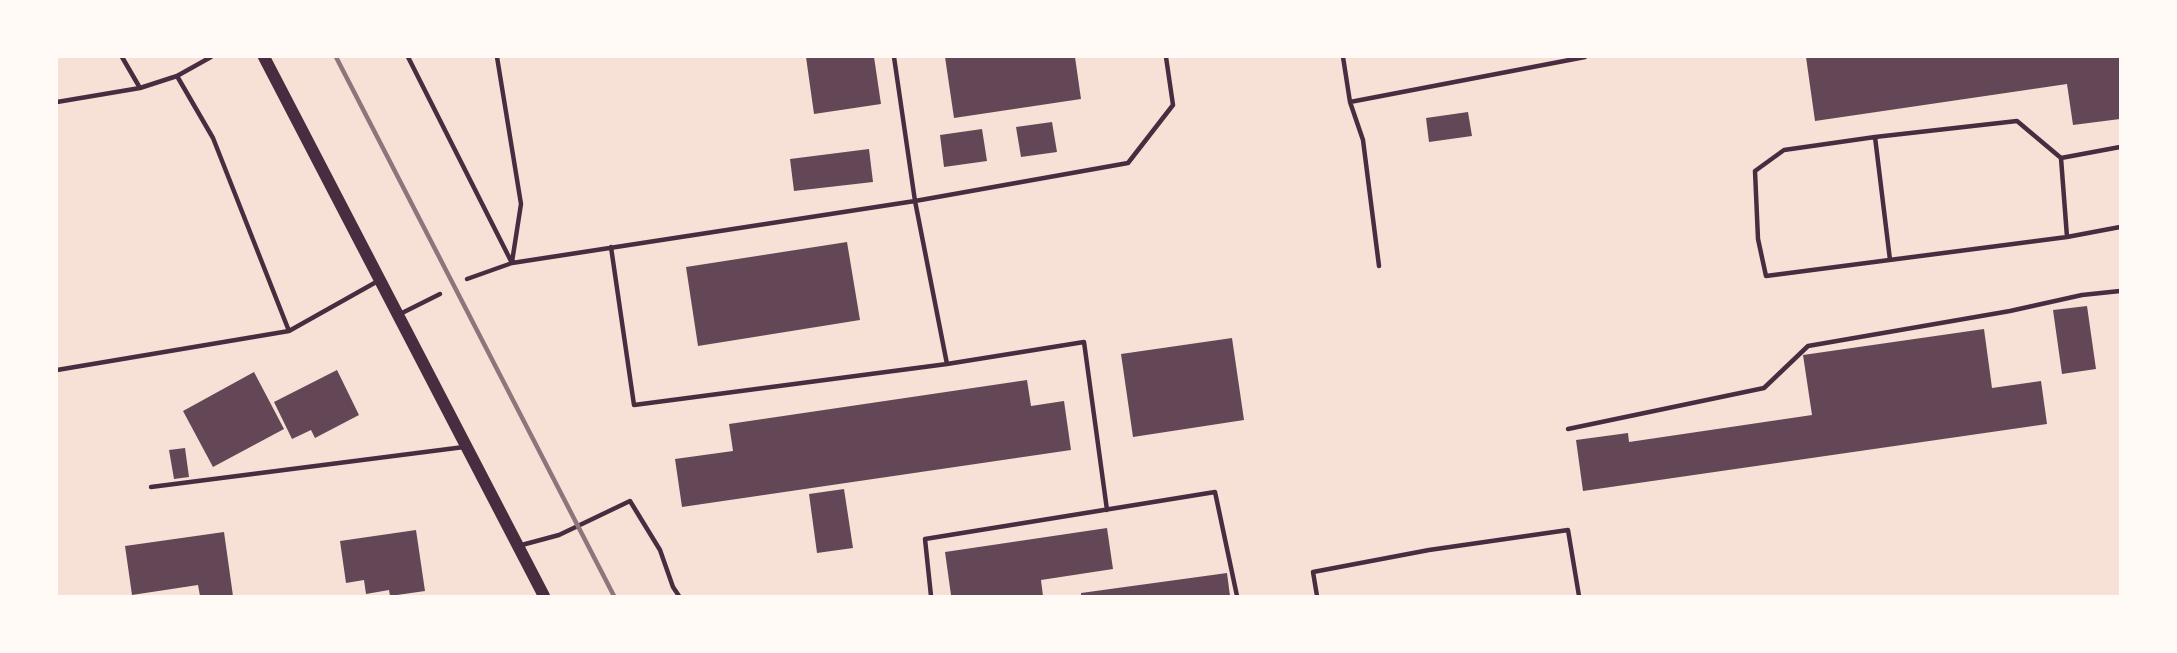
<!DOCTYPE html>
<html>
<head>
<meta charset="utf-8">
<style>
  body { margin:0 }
  #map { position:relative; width:2177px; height:653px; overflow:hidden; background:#f7e1d7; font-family:"DM Sans",sans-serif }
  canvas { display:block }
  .frame { position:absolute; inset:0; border:58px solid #fffaf5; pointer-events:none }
</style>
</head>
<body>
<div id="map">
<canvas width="2177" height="653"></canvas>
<div class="frame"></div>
</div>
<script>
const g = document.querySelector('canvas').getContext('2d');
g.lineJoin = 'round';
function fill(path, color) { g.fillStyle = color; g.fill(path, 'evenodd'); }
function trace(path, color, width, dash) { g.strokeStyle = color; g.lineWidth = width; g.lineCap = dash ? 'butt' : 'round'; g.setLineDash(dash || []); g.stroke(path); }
const building = new Path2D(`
  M 806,57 L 874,57 L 881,104 L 814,114 Z
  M 945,57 L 1075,57 L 1081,99 L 954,118 Z
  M 1806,57 L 2120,57 L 2120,119 L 2073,125 L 2067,84 L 1815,121 Z
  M 1468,112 L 1472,136 L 1429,142 L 1426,118 Z
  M 1052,122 L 1057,152 L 1021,157 L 1016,127 Z
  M 982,129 L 987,161 L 944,167 L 940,135 Z
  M 869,149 L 873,182 L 794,191 L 790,159 Z
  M 847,242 L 860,320 L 698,346 L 686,267 Z
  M 2087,306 L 2096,369 L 2062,374 L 2053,310 Z
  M 1984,329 L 1992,388 L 2041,381 L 2047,424 L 1583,491 L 1576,440 L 1628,433 L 1629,442 L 1812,415 L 1803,355 Z
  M 1232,338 L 1244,420 L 1133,437 L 1121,354 Z
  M 337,370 L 359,415 L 315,438 L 311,430 L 292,439 L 274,402 Z
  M 254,372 L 284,429 L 213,467 L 183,411 Z
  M 1027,380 L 1031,406 L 1064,401 L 1071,450 L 682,507 L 675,459 L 733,451 L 729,424 Z
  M 185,448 L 189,477 L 174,479 L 169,450 Z
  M 844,489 L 853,548 L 817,553 L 809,494 Z
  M 1107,528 L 1113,569 L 1041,580 L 1043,596 L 951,595 L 945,552 Z
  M 416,530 L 425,591 L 390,596 L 389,590 L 366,594 L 364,580 L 346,583 L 340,541 Z
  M 224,532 L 233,596 L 200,596 L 198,585 L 132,595 L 125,546 Z
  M 1227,573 L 1230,596 L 1081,596 L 1081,593 Z`);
const service = new Path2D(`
  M 122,57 L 140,88
  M 408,57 L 512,263
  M 497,57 L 521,204 L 512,262
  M 894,57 L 915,201 L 947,364
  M 1343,57 L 1350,102 L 1585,57
  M 57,102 L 140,88 L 177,76 L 211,57
  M 1350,102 L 1363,140 L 1379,266
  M 1875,137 L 1890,260
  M 2120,147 L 2061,158 L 2017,121 L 1875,137 L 1784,150 L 1755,171 L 1758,239 L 1766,276 L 2067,237 L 2120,227
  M 2061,158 L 2067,237
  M 611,247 L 634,405 L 947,364 L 1084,342 L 1107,510
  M 467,279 L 512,263 L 915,201 L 1128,163 L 1173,105 L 1166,57
  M 400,314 L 440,294
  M 289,331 L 378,281
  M 57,370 L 289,331 L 213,138 L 177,76
  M 1568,429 L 1764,388 L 1808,346 L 2010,311 L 2082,295 L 2120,291
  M 151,487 L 464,447
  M 518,546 L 559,535 L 630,501 L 660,550 L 673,587 L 679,596
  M 931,596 L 925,539 L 1215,492 L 1237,596
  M 1317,596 L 1313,572 L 1429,550 L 1568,530 L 1579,596`);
const secondary = new Path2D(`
  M 264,57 L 544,596`);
const rail = new Path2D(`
  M 336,57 L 614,596`);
fill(building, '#644757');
trace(service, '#4a2c40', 4.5);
trace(secondary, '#4a2c40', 12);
trace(rail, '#8f747c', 4.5);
</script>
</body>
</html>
